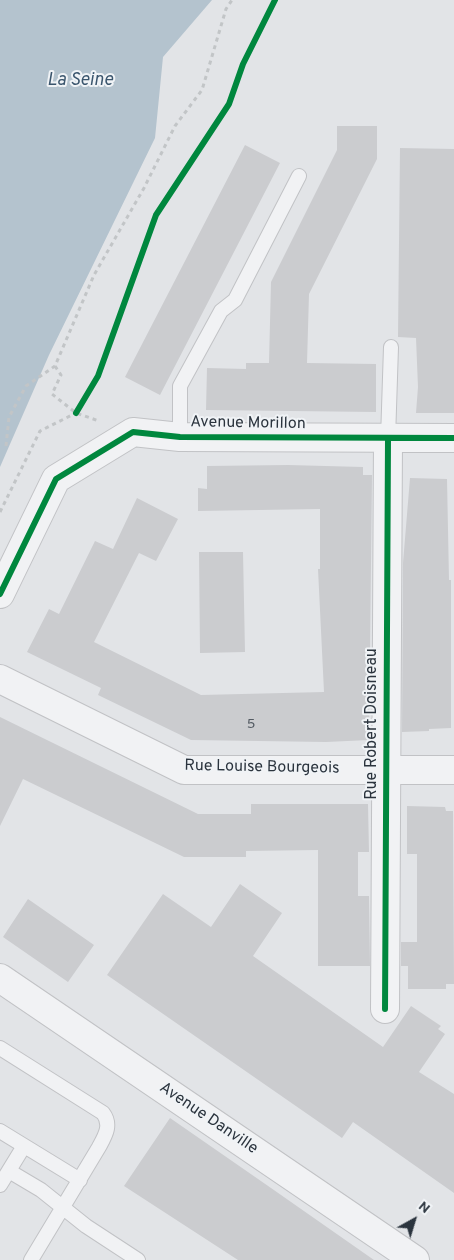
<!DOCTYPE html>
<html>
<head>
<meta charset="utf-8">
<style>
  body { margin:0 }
  #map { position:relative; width:454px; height:1260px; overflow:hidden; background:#e2e4e7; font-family:Overpass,sans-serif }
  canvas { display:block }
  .north { position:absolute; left:389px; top:1195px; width:50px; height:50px; -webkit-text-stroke:4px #f0f3f6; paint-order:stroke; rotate:39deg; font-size:14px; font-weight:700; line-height:20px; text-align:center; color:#2b343e }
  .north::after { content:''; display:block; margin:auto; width:18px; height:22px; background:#2b343e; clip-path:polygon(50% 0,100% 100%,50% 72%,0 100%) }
</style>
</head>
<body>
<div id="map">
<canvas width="454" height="1260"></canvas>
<div class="north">N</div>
</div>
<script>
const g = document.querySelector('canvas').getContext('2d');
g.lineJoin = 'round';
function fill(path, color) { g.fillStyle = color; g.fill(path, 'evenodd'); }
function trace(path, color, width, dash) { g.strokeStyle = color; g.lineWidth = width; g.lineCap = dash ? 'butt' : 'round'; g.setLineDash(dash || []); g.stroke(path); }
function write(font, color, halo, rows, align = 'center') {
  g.font = font + ' Overpass,sans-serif'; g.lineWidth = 4; g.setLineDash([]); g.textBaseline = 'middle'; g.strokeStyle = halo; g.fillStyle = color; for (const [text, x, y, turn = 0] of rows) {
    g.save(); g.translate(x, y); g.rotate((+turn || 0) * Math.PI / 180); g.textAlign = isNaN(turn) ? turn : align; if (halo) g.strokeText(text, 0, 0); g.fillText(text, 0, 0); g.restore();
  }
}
const water = new Path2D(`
  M 0,0 L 212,0 L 163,57 L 155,138 L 49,355 L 0,467 Z`);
const building = new Path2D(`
  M 337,126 L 377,126 L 377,159 L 309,294 L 307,363 L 376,364 L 376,412 L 206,410 L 207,368 L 246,369 L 246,363 L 269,363 L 271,282 L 337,150 Z
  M 245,145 L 280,163 L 160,395 L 125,377 Z
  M 400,148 L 454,149 L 454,413 L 416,413 L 418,387 L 416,338 L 398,337 Z
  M 288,465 L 363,467 L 363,475 L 372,475 L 369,740 L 326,742 L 191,740 L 98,695 L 101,688 L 27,652 L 49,609 L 59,614 L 95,541 L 113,549 L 137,498 L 178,519 L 156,561 L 139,553 L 94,642 L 201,695 L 324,692 L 318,569 L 320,569 L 320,509 L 198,511 L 198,488 L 207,489 L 207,466 Z
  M 410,478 L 447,479 L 449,580 L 451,580 L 451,728 L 429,729 L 429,731 L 402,732 L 403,563 Z
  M 199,552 L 243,552 L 245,652 L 200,653 Z
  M 0,717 L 198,814 L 251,814 L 251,804 L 368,804 L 369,852 L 358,852 L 358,896 L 369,896 L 370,966 L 318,966 L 318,850 L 246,851 L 246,857 L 184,857 L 23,779 L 0,826 Z
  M 407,806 L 445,807 L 446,811 L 453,811 L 454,984 L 446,984 L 446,989 L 408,989 L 408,966 L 401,966 L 401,942 L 417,942 L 417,854 L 407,854 Z
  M 240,884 L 282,913 L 253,956 L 383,1047 L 411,1006 L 441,1026 L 438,1029 L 445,1034 L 419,1072 L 454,1094 L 454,1193 L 353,1122 L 342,1138 L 107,975 L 163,894 L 211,927 Z
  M 28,899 L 94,945 L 68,982 L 3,937 Z
  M 170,1118 L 271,1188 L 374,1260 L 238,1260 L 124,1186 Z`);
const path = new Path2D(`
  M 55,366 L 61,375 L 52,394 L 76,413 L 99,421
  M 6,446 L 9,417 L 26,386 L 55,366 L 94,275 L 144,188 L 175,126 L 202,90 L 226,9 L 232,0
  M 0,512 L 40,431 L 76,413`);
const service = new Path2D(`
  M 180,437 L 180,386 L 221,311 L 235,300 L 299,176
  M 388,439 L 391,347
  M 0,1048 L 103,1113 C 112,1125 105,1136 99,1147 L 31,1260
  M 0,1131 L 80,1180
  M 9,1171 L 41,1190 L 86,1226 L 138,1260
  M 0,1185 L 24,1146`);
const minor = new Path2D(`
  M 0,594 L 56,479 L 133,432 L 180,437 L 454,438
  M 0,679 L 184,770 L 454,770
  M 0,978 L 415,1260
  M 385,1009 L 388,439`);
const cycleway = new Path2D(`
  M 76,413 L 98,376 L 156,215 L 229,104 L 243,64 L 275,0
  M 0,594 L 56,479 L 133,432 L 180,437 L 454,438
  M 385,1009 L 388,439`);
const numberNames = [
  ["5",251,725]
];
const streetNames = [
  ["Avenue Morillon",248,424,1],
  ["Rue Robert Doisneau",373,724,-90],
  ["Rue Louise Bourgeois",262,768,1],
  ["Avenue Danville",208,1119,34]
];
const waterNames = [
  ["La Seine",80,81]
];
fill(water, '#b4c3ce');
fill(building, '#cbcccf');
trace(service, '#c1c2c5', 16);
trace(minor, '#c1c2c5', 30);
trace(path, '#c2c5c7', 3, [4, 4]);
trace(service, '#f1f2f4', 14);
trace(minor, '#f1f2f4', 28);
trace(cycleway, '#00873e', 6);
write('14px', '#545b63', null, numberNames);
write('16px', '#2b343e', '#f0f3f6', streetNames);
write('italic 18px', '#3a556d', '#f0f3f6', waterNames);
</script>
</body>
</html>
